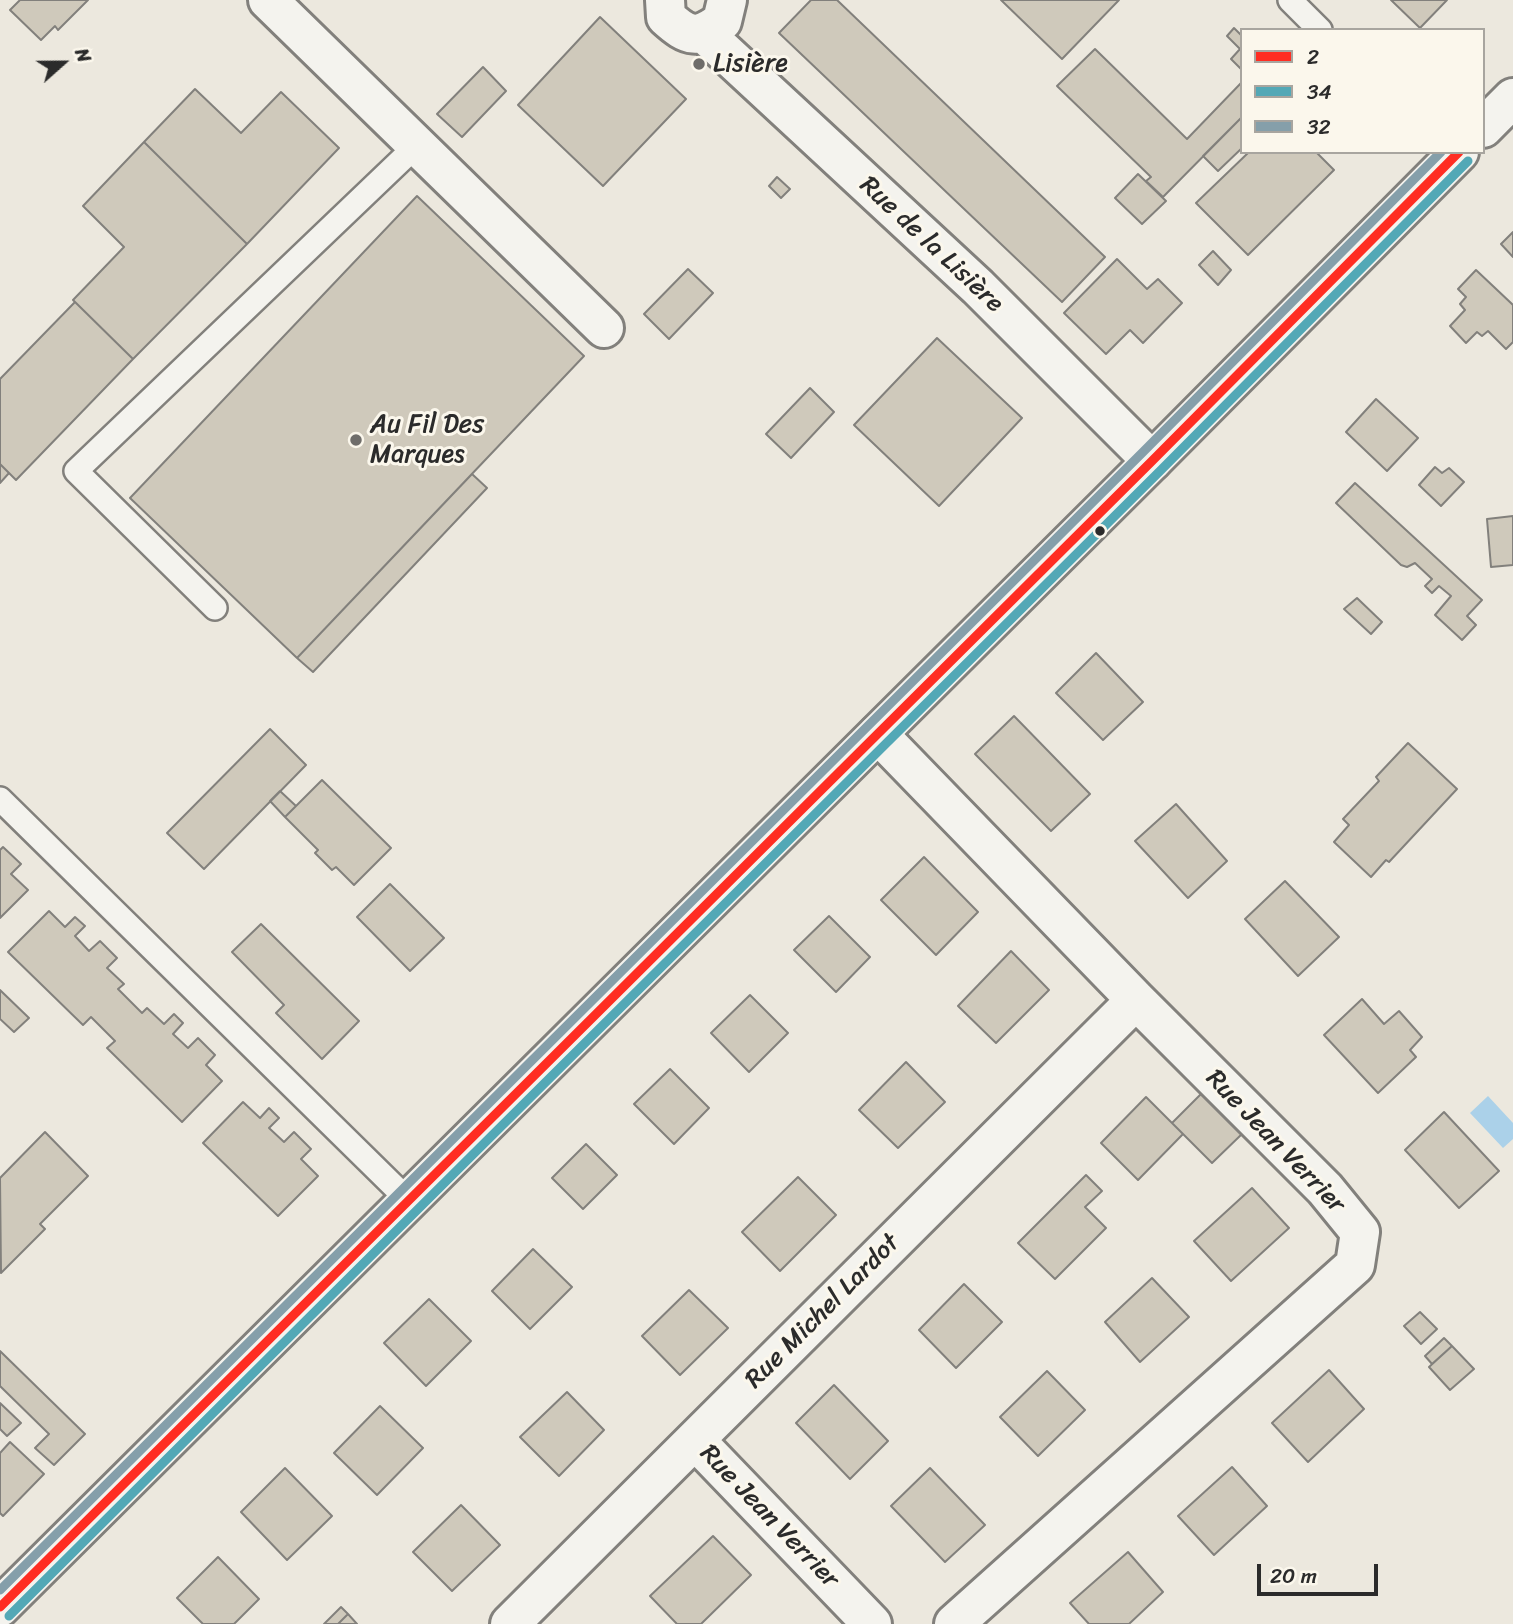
<!DOCTYPE html>
<html>
<head>
<meta charset="utf-8">
<style>
  body { margin:0 }
  #map { position:relative; width:1513px; height:1624px; overflow:hidden; background:#ece8de; font-family:Sriracha,sans-serif }
  canvas { display:block }
  .legend { position:absolute; left:1240px; top:28px; width:245px; height:126px; box-sizing:border-box; background:#fbf7ec; border:2px solid #a8a59f; margin:0; padding:9px 12px; list-style:none; font-size:21px; color:#2b2b2b }
  .legend li { display:flex; align-items:center; gap:14px; height:35px }
  .legend b { width:35px; border:2px solid #a8a59f }
  .north { position:absolute; left:28px; top:28px; width:70px; height:70px; -webkit-text-stroke:5px #fbf7ec; paint-order:stroke; rotate:69deg; font-size:19px; font-weight:700; line-height:28px; text-align:center; color:#2b2b2b }
  .north::after { content:''; display:block; margin:auto; width:24px; height:32px; background:#2b2b2b; clip-path:polygon(50% 0,100% 100%,50% 72%,0 100%) }
  .scale { position:absolute; left:1257px; top:1564px; width:121px; height:32px; box-sizing:border-box; border:4px solid #2b2b2b; border-top:0; padding-left:9px; font-size:21px; line-height:24px; white-space:nowrap; color:#2b2b2b; -webkit-text-stroke:5px #fbf7ec; paint-order:stroke }
</style>
</head>
<body>
<div id="map">
<canvas width="1513" height="1624"></canvas>
<ul class="legend">
<li><b style="height:9px;background:#ff2d22"></b>2</li>
<li><b style="height:9px;background:#53a8b6"></b>34</li>
<li><b style="height:9px;background:#859faa"></b>32</li>
</ul>
<div class="north">N</div>
<div class="scale">20 m</div>
</div>
<script>
const g = document.querySelector('canvas').getContext('2d');
g.lineJoin = 'round';
function fill(path, color) { g.fillStyle = color; g.fill(path, 'evenodd'); }
function trace(path, color, width, dash) { g.strokeStyle = color; g.lineWidth = width; g.lineCap = dash ? 'butt' : 'round'; g.setLineDash(dash || []); g.stroke(path); }
function write(font, color, halo, rows, align = 'center') {
  g.font = font + ' Sriracha,sans-serif'; g.lineWidth = 6; g.setLineDash([]); g.textBaseline = 'middle'; g.strokeStyle = halo; g.fillStyle = color; for (const [text, x, y, turn = 0] of rows) {
    g.save(); g.translate(x, y); g.rotate((+turn || 0) * Math.PI / 180); g.textAlign = isNaN(turn) ? turn : align; if (halo) g.strokeText(text, 0, 0); g.fillText(text, 0, 0); g.restore();
  }
}
const water = new Path2D(`
  M 1488,1096 L 1513,1123 L 1513,1139 L 1503,1148 L 1470,1113 Z`);
const building = new Path2D(`
  M 20,0 L 88,0 L 58,30 L 55,26 L 41,40 L 10,10 Z
  M 811,0 L 837,0 L 1105,257 L 1062,302 L 779,33 Z
  M 1001,0 L 1119,0 L 1062,59 Z
  M 1391,0 L 1447,0 L 1420,28 Z
  M 600,17 L 686,99 L 603,186 L 518,105 Z
  M 1234,28 L 1242,36 L 1242,70 L 1231,59 L 1240,49 L 1227,36 Z
  M 1095,49 L 1187,139 L 1242,82 L 1242,117 L 1163,197 L 1146,181 L 1151,177 L 1057,86 Z
  M 483,67 L 506,91 L 462,137 L 437,114 Z
  M 195,89 L 241,133 L 281,92 L 339,148 L 247,244 L 144,142 Z
  M 1242,117 L 1242,148 L 1218,171 L 1203,156 Z
  M 144,142 L 247,244 L 133,359 L 73,300 L 124,247 L 83,206 Z
  M 1249,152 L 1316,152 L 1334,170 L 1248,255 L 1196,203 Z
  M 1138,174 L 1166,201 L 1142,224 L 1115,198 Z
  M 777,177 L 790,189 L 781,198 L 769,186 Z
  M 417,196 L 584,356 L 297,658 L 130,498 Z
  M 1513,232 L 1513,257 L 1501,244 Z
  M 1213,251 L 1231,270 L 1218,285 L 1199,265 Z
  M 1117,259 L 1147,289 L 1158,279 L 1182,303 L 1143,343 L 1130,330 L 1106,354 L 1064,313 Z
  M 688,269 L 713,293 L 669,339 L 644,314 Z
  M 1476,270 L 1513,305 L 1513,342 L 1506,349 L 1488,331 L 1482,336 L 1477,332 L 1466,343 L 1450,326 L 1465,310 L 1460,304 L 1466,297 L 1458,289 Z
  M 75,302 L 133,359 L 16,480 L 0,464 L 0,379 Z
  M 937,338 L 1022,418 L 939,506 L 854,425 Z
  M 810,388 L 834,412 L 791,458 L 766,434 Z
  M 1376,399 L 1418,438 L 1387,471 L 1346,432 Z
  M 0,464 L 9,473 L 0,483 Z
  M 1435,467 L 1442,473 L 1449,468 L 1464,482 L 1441,506 L 1419,485 Z
  M 472,474 L 487,488 L 313,672 L 297,658 Z
  M 1355,483 L 1482,600 L 1467,616 L 1476,625 L 1462,640 L 1435,615 L 1451,596 L 1439,586 L 1432,593 L 1425,586 L 1432,579 L 1415,563 L 1407,567 L 1401,565 L 1336,503 Z
  M 1513,516 L 1513,565 L 1491,567 L 1487,519 Z
  M 1357,598 L 1382,622 L 1371,634 L 1344,609 Z
  M 1096,653 L 1143,702 L 1103,740 L 1056,693 Z
  M 1014,716 L 1090,794 L 1051,831 L 975,754 Z
  M 270,729 L 306,765 L 204,869 L 167,833 Z
  M 1408,743 L 1457,789 L 1389,862 L 1386,860 L 1371,877 L 1334,842 L 1349,825 L 1343,819 L 1379,781 L 1376,777 Z
  M 322,780 L 391,848 L 354,885 L 336,867 L 332,870 L 315,853 L 318,850 L 285,817 Z
  M 280,791 L 296,806 L 285,817 L 270,801 Z
  M 1176,804 L 1227,861 L 1188,898 L 1135,841 Z
  M 3,847 L 21,864 L 11,874 L 28,890 L 0,918 L 0,850 Z
  M 924,857 L 978,912 L 936,955 L 881,900 Z
  M 1285,881 L 1339,937 L 1298,976 L 1245,919 Z
  M 390,884 L 444,938 L 410,971 L 357,917 Z
  M 49,911 L 65,927 L 75,917 L 85,926 L 75,936 L 89,951 L 100,941 L 117,958 L 107,968 L 124,984 L 118,989 L 142,1013 L 147,1008 L 164,1024 L 174,1014 L 183,1023 L 173,1034 L 188,1048 L 198,1038 L 215,1055 L 206,1065 L 222,1081 L 182,1122 L 107,1048 L 115,1041 L 91,1017 L 83,1025 L 8,952 Z
  M 829,916 L 870,957 L 836,992 L 794,950 Z
  M 261,924 L 359,1021 L 322,1059 L 276,1013 L 284,1005 L 232,952 Z
  M 1011,951 L 1049,990 L 996,1043 L 958,1006 Z
  M 0,990 L 29,1018 L 14,1032 L 0,1019 Z
  M 750,995 L 788,1033 L 749,1072 L 711,1033 Z
  M 1362,999 L 1384,1024 L 1399,1011 L 1422,1037 L 1410,1050 L 1416,1057 L 1378,1093 L 1324,1035 Z
  M 906,1062 L 945,1102 L 898,1148 L 859,1110 Z
  M 670,1069 L 709,1108 L 674,1144 L 634,1104 Z
  M 1204,1091 L 1243,1133 L 1212,1163 L 1172,1123 Z
  M 1146,1097 L 1183,1134 L 1138,1180 L 1101,1143 Z
  M 243,1102 L 260,1118 L 269,1108 L 279,1118 L 269,1128 L 284,1142 L 294,1132 L 311,1149 L 301,1159 L 318,1176 L 278,1216 L 203,1143 Z
  M 1444,1112 L 1499,1171 L 1459,1208 L 1405,1150 Z
  M 45,1132 L 88,1176 L 40,1224 L 45,1229 L 1,1273 L 0,1178 Z
  M 586,1144 L 617,1175 L 583,1209 L 552,1178 Z
  M 1086,1175 L 1102,1191 L 1085,1207 L 1106,1228 L 1055,1279 L 1018,1243 Z
  M 798,1177 L 836,1215 L 780,1271 L 742,1232 Z
  M 1252,1188 L 1289,1228 L 1231,1281 L 1194,1241 Z
  M 533,1249 L 572,1287 L 530,1329 L 492,1291 Z
  M 1152,1278 L 1189,1317 L 1140,1362 L 1105,1322 Z
  M 964,1284 L 1002,1322 L 956,1368 L 919,1330 Z
  M 689,1290 L 728,1328 L 680,1375 L 642,1336 Z
  M 429,1299 L 471,1341 L 426,1386 L 384,1343 Z
  M 1420,1312 L 1437,1329 L 1421,1344 L 1404,1326 Z
  M 1444,1338 L 1452,1346 L 1432,1364 L 1425,1356 Z
  M 1452,1346 L 1474,1369 L 1450,1390 L 1429,1367 Z
  M 0,1351 L 85,1434 L 54,1465 L 35,1448 L 49,1434 L 0,1386 Z
  M 1329,1370 L 1364,1409 L 1308,1462 L 1272,1423 Z
  M 1047,1371 L 1085,1410 L 1038,1456 L 1000,1417 Z
  M 834,1385 L 888,1441 L 850,1479 L 796,1423 Z
  M 567,1392 L 604,1430 L 559,1476 L 520,1437 Z
  M 0,1403 L 21,1423 L 7,1436 L 0,1429 Z
  M 380,1406 L 423,1448 L 377,1495 L 334,1453 Z
  M 10,1442 L 44,1474 L 3,1516 L 0,1513 L 0,1453 Z
  M 1232,1467 L 1267,1506 L 1214,1555 L 1178,1516 Z
  M 285,1468 L 332,1516 L 287,1560 L 241,1512 Z
  M 930,1468 L 985,1525 L 945,1562 L 891,1506 Z
  M 461,1505 L 500,1545 L 452,1591 L 413,1552 Z
  M 713,1536 L 751,1575 L 701,1624 L 677,1624 L 650,1596 Z
  M 1128,1552 L 1163,1592 L 1129,1624 L 1089,1624 L 1070,1603 Z
  M 218,1557 L 259,1599 L 234,1624 L 203,1624 L 177,1598 Z
  M 341,1607 L 348,1614 L 338,1624 L 324,1624 Z
  M 348,1614 L 357,1624 L 338,1624 Z`);
const service = new Path2D(`
  M 1290,0 L 1320,30
  M 215,608 L 76,471 L 417,145
  M 0,799 L 409,1201`);
const minor = new Path2D(`
  M 268,0 L 604,328
  M 665,0 L 666,17 C 689,38 698,39 722,21 L 727,0
  M 705,34 L 978,287 L 1152,461
  M 878,734 L 1136,1000 L 1325,1189 L 1360,1232 L 1355,1265 L 954,1624
  M 695,1440 L 872,1624
  M 510,1624 L 1136,1000`);
const secondary = new Path2D(`
  M 1483,128 L 1513,98
  M 0,1607 L 1152,461 L 1459,152`);
const bus1 = new Path2D(`
  M 0,1607 L 1152,461 L 1459,152`);
const bus2 = new Path2D(`
  M 9,1616 L 1161,470 L 1468,161`);
const bus3 = new Path2D(`
  M 0,1590 L 1143,452 L 1441,152`);
const markers = [
  [699,64,7,"#6f6d6a"],
  [356,440,7,"#6f6d6a"],
  [1100,531,6,"#2b2b2b"]
];
const poiNames = [
  ["Lisière",713,64],
  ["Au Fil Des",370,425],
  ["Marques",370,455]
];
const streetNames = [
  ["Rue de la Lisière",931,245,43],
  ["Rue Jean Verrier",1275,1142,46],
  ["Rue Michel Lardot",823,1312,-45],
  ["Rue Jean Verrier",769,1517,46]
];
fill(water, '#abd1e9');
fill(building, '#cfc9bb');
trace(building, '#82807c', 2);
trace(service, '#82807c', 28);
trace(minor, '#82807c', 44);
trace(secondary, '#82807c', 44);
trace(service, '#f4f3ee', 23);
trace(minor, '#f4f3ee', 38);
trace(secondary, '#f4f3ee', 38);
trace(bus1, '#ff2d22', 9);
trace(bus2, '#53a8b6', 9);
trace(bus3, '#859faa', 9);
for (const [x, y, r, color] of markers) { const dot = new Path2D(); dot.arc(x, y, r, 0, 2 * Math.PI); g.fillStyle = color; g.fill(dot); trace(dot, '#fbf7ec', 2.5); }
write('26px', '#2b2b2b', '#fbf7ec', poiNames, 'left');
write('26px', '#2b2b2b', '#fbf7ec', streetNames);
</script>
</body>
</html>
